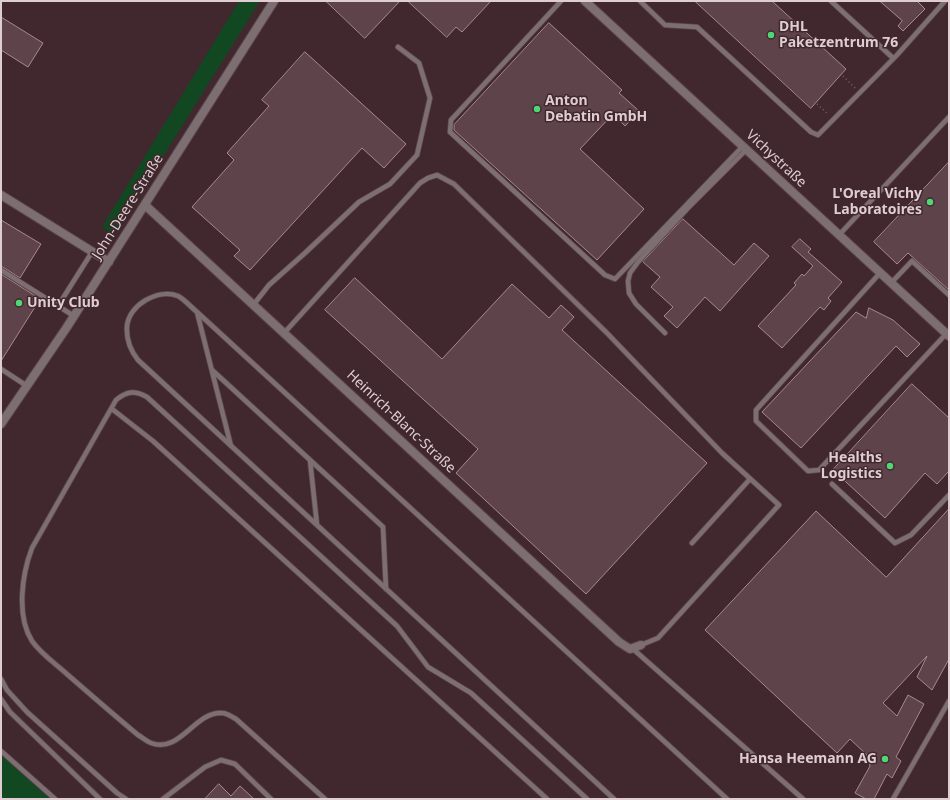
<!DOCTYPE html>
<html>
<head>
<meta charset="utf-8">
<style>
  body { margin:0 }
  #map { position:relative; width:950px; height:800px; overflow:hidden; background:#41282e; font-family:"Noto Sans",sans-serif }
  canvas { display:block }
  .frame { position:absolute; inset:0; border:2px solid #decdd1; pointer-events:none }
</style>
</head>
<body>
<div id="map">
<canvas width="950" height="800"></canvas>
<div class="frame"></div>
</div>
<script>
const g = document.querySelector('canvas').getContext('2d');
g.lineJoin = 'round';
function fill(path, color) { g.fillStyle = color; g.fill(path, 'evenodd'); }
function trace(path, color, width, dash) { g.strokeStyle = color; g.lineWidth = width; g.lineCap = dash ? 'butt' : 'round'; g.setLineDash(dash || []); g.stroke(path); }
function write(font, color, halo, rows, align = 'center') {
  g.font = font + ' "Noto Sans",sans-serif'; g.lineWidth = 3; g.setLineDash([]); g.textBaseline = 'middle'; g.strokeStyle = halo; g.fillStyle = color; for (const [text, x, y, turn = 0] of rows) {
    g.save(); g.translate(x, y); g.rotate((+turn || 0) * Math.PI / 180); g.textAlign = isNaN(turn) ? turn : align; if (halo) g.strokeText(text, 0, 0); g.fillText(text, 0, 0); g.restore();
  }
}
const green = new Path2D(`
  M 239,1 L 260,1 L 114,235 L 102,227 Z
  M 1,755 L 50,799 L 1,799 Z`);
const building = new Path2D(`
  M 326,1 L 400,1 L 365,38 Z
  M 408,1 L 491,1 L 462,32 L 456,27 L 447,37 Z
  M 695,1 L 772,1 L 846,69 L 811,108 Z
  M 880,1 L 917,1 L 925,9 L 903,31 L 898,26 L 902,21 Z
  M 1,17 L 43,43 L 28,67 L 1,50 Z
  M 549,23 L 622,90 L 619,93 L 639,111 L 625,126 L 613,114 L 580,149 L 644,209 L 597,260 L 454,130 L 454,125 Z
  M 305,52 L 406,144 L 384,168 L 362,148 L 250,270 L 234,256 L 240,250 L 192,207 L 234,160 L 227,153 L 269,106 L 262,100 Z
  M 949,162 L 949,290 L 908,253 L 897,264 L 874,242 Z
  M 683,219 L 734,265 L 754,243 L 769,256 L 720,311 L 705,297 L 677,328 L 664,316 L 673,307 L 651,287 L 660,277 L 643,262 Z
  M 1,220 L 41,244 L 20,278 L 1,266 Z
  M 800,239 L 811,249 L 808,252 L 842,282 L 828,298 L 831,301 L 824,310 L 820,307 L 782,348 L 758,326 L 796,285 L 794,283 L 802,274 L 804,276 L 813,266 L 792,247 Z
  M 1,274 L 40,299 L 1,361 Z
  M 355,278 L 442,359 L 512,284 L 549,318 L 561,305 L 574,317 L 562,330 L 707,463 L 586,594 L 456,473 L 478,449 L 325,310 Z
  M 869,308 L 893,320 L 920,344 L 907,357 L 896,346 L 801,448 L 762,412 L 856,312 L 866,318 Z
  M 912,384 L 949,418 L 949,471 L 937,484 L 925,473 L 885,518 L 833,470 Z
  M 949,509 L 949,659 L 932,690 L 917,677 L 927,656 L 883,703 L 897,716 L 908,695 L 924,704 L 896,757 L 901,761 L 892,778 L 887,774 L 874,799 L 866,799 L 855,793 L 870,766 L 867,755 L 850,739 L 837,753 L 705,630 L 816,511 L 886,577 Z
  M 219,784 L 231,796 L 240,786 L 254,799 L 205,799 Z`);
const path = new Path2D(`
  M 843,76 L 856,89
  M 817,104 L 828,114`);
const lane = new Path2D(`
  M 561,1 L 451,120 L 450,132 L 605,275 L 615,279 L 743,146
  M 640,1 L 665,25 L 697,27 L 811,132 L 818,135 L 897,55 L 945,1
  M 831,1 L 893,58
  M 839,235 L 949,117
  M 1,270 L 74,316
  M 880,273 L 756,410 L 756,421 L 808,471 L 819,470 L 946,334
  M 891,283 L 912,261 L 949,295
  M 254,304 L 269,285 L 305,253 L 359,202 L 390,184 L 417,155 L 430,98 L 419,63 L 398,47
  M 58,306 L 92,252
  M 197,312 L 231,446
  M 285,332 L 420,183 L 428,178 L 437,175 L 454,184 L 607,333 L 722,453 L 779,505 L 658,638 L 641,645
  M 665,333 L 636,304 L 629,293 L 628,281 L 630,273 L 638,262 L 688,208 L 746,150
  M 1,369 L 27,386
  M 212,370 L 383,527 L 386,589
  M 112,409 L 153,441 L 547,799
  M 310,460 L 317,525
  M 832,484 L 895,543 L 911,535 L 949,495
  M 692,543 L 750,479
  M 633,649 L 803,799
  M 1,679 L 7,690 L 27,712 L 117,793 L 126,799
  M 1,699 L 10,712 L 100,799
  M 1,751 L 55,799
  M 163,799 L 205,767 L 221,760 L 235,764 L 271,799
  M 325,799 L 236,719 C 232,717 227,713 222,713 C 195,711 180,754 151,743 C 146,741 142,737 138,735 C 114,715 91,695 68,675 C 56,664 41,654 32,641 C 16,616 22,574 32,548 L 116,400 C 127,391 135,390 147,397 L 397,626 L 428,667 L 471,693 L 587,799
  M 614,799 L 138,360 C 130,350 126,339 127,326 C 129,305 158,288 178,296 C 184,299 191,307 197,312 L 727,799
  M 893,799 L 949,701`);
const street = new Path2D(`
  M 585,1 L 949,336
  M 1,195 L 109,262
  M 145,205 L 619,642 L 630,649 L 641,645
  M 1,424 L 67,327 L 274,1`);
const markers = [
  [771,35,4,"#51d674"],
  [537,109,4,"#51d674"],
  [930,202,4,"#51d674"],
  [19,303,4,"#51d674"],
  [890,466,4,"#51d674"],
  [885,759,4,"#51d674"]
];
const poiNames = [
  ["DHL",779,27],
  ["Paketzentrum 76",779,43],
  ["Anton",545,101],
  ["Debatin GmbH",545,117],
  ["L'Oreal Vichy",922,194,"right"],
  ["Laboratoires",922,210,"right"],
  ["Unity Club",27,303],
  ["Healths",882,458,"right"],
  ["Logistics",882,474,"right"],
  ["Hansa Heemann AG",877,759,"right"]
];
const streetNames = [
  ["Vichystraße",776,159,43],
  ["John-Deere-Straße",128,207,-58],
  ["Heinrich-Blanc-Straße",401,422,43]
];
fill(green, '#114821');
fill(building, '#5f434a');
trace(building, '#a88990', 1);
trace(lane, '#5d464b', 6);
trace(street, '#5d464b', 10);
trace(path, '#7b656b', 1.5, [1, 3]);
trace(lane, '#7c6e71', 4.5);
trace(street, '#7c6e71', 8);
for (const [x, y, r, color] of markers) { const dot = new Path2D(); dot.arc(x, y, r, 0, 2 * Math.PI); g.fillStyle = color; g.fill(dot); trace(dot, '#41282e', 1.5); }
write('bold 14px', '#decdd1', '#41282e', poiNames, 'left');
write('14px', '#decdd1', '#41282e', streetNames);
</script>
</body>
</html>
